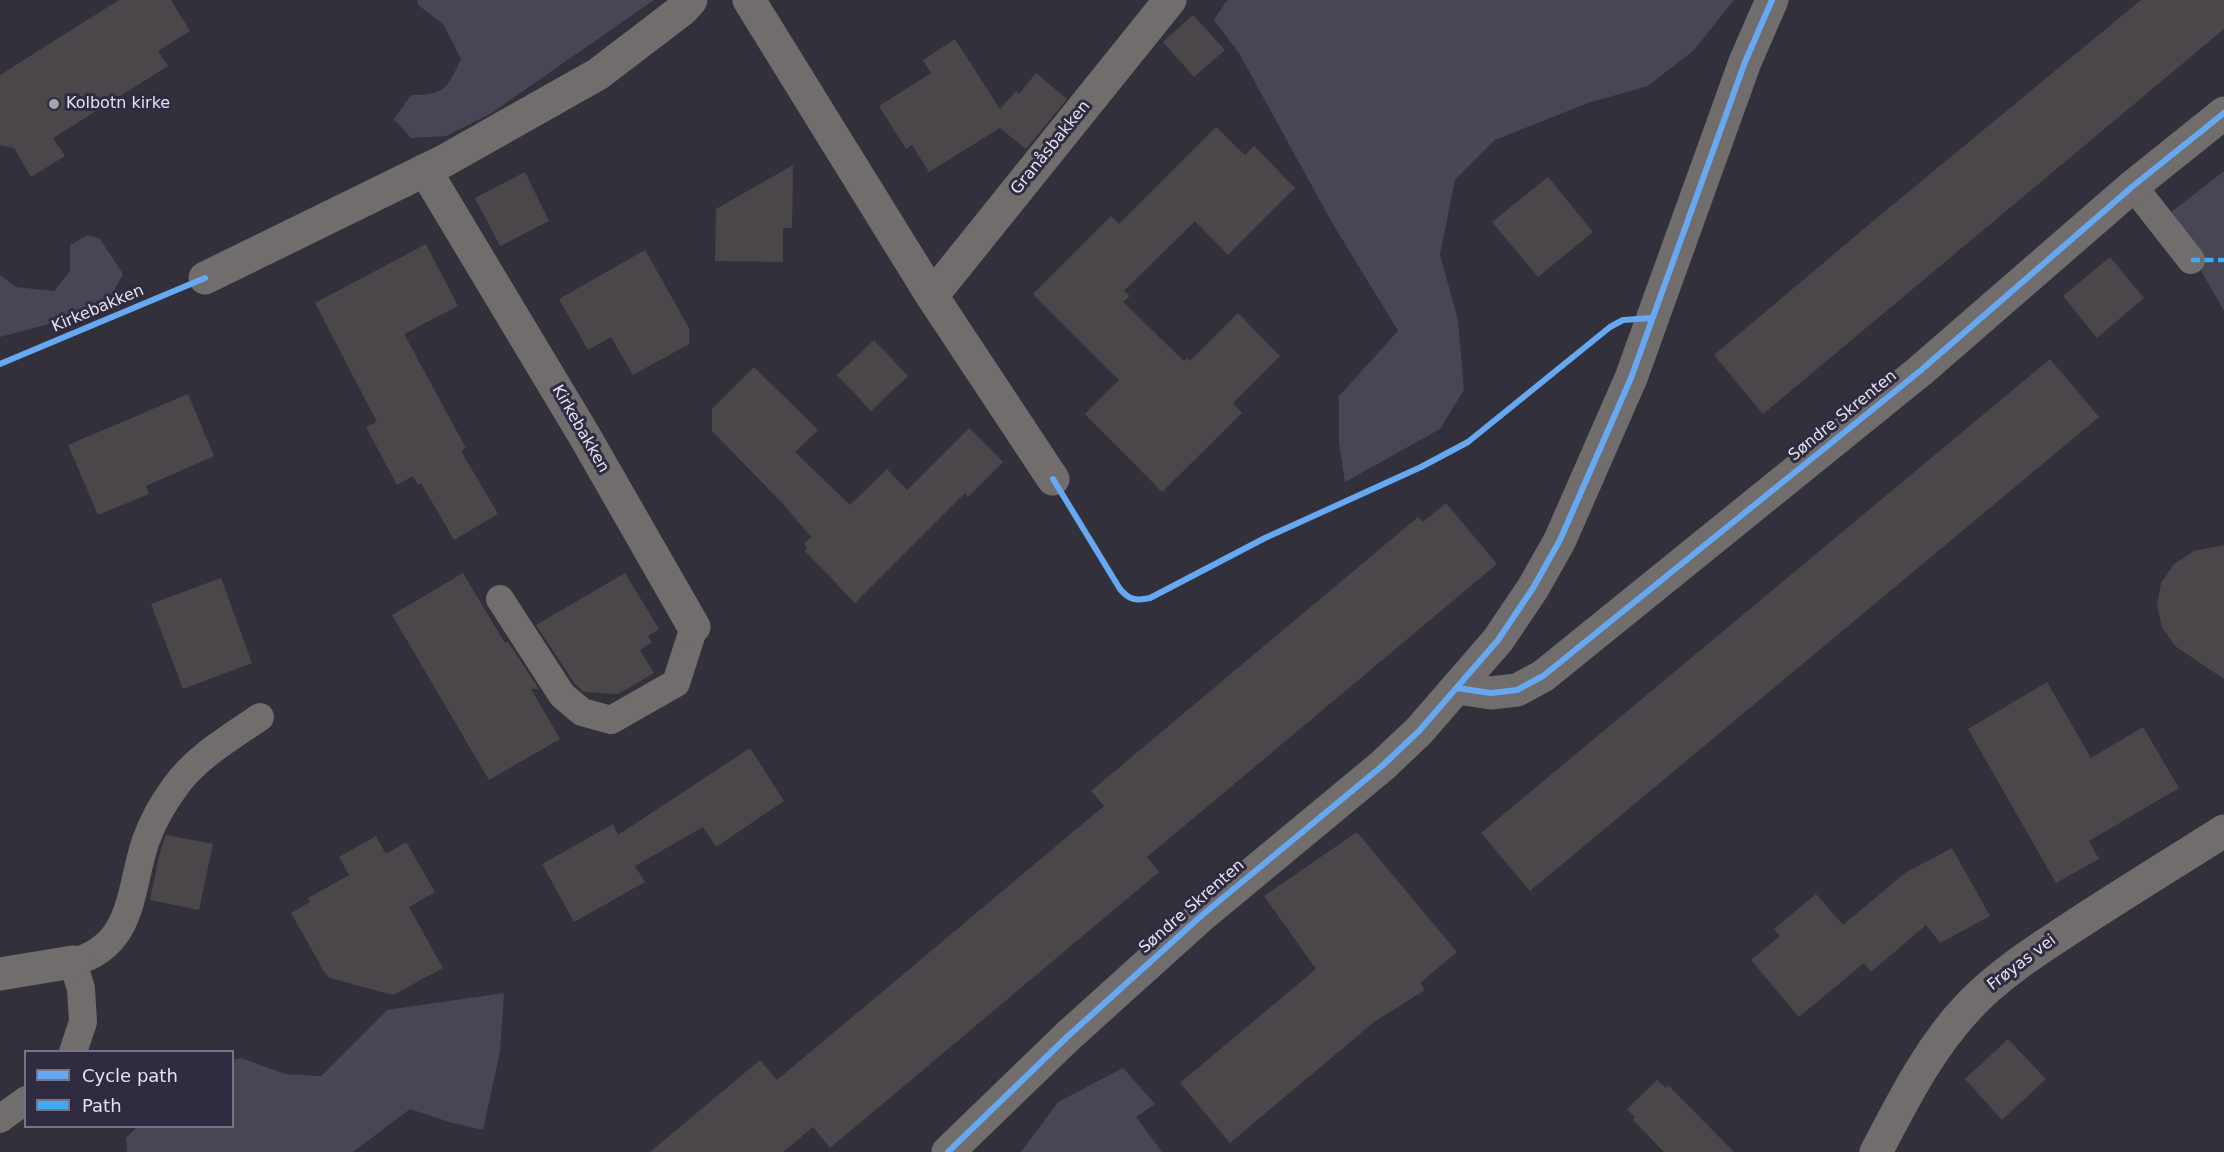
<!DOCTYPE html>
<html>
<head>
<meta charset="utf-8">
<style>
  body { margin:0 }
  #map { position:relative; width:2224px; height:1152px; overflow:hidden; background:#32303b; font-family:"DejaVu Sans",sans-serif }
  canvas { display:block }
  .legend { position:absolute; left:24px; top:1050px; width:210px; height:78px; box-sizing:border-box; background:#2f2b40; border:2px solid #777486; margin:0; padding:8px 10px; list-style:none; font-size:18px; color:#e4e2f0 }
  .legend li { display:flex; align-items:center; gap:12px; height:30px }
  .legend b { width:30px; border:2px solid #777486 }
</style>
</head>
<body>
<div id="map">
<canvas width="2224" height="1152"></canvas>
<ul class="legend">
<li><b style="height:8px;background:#66a8f1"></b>Cycle path</li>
<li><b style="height:8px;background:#3fa9f5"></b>Path</li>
</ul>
</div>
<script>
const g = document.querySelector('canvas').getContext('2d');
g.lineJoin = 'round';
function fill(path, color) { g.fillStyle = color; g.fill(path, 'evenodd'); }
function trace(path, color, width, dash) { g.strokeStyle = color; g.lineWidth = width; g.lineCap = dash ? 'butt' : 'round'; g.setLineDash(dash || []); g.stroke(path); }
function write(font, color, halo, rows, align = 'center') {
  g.font = font + ' "DejaVu Sans",sans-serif'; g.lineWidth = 6; g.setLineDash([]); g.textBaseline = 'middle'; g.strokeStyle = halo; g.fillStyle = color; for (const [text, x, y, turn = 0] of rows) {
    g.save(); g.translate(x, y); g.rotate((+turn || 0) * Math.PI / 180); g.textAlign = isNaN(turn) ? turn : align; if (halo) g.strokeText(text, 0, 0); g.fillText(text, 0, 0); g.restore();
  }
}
const green = new Path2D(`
  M 417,0 L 654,0 L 490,114 L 446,136 L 411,138 L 394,119 L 411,95 C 446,95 447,88 461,59 L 444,25 L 418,5 Z
  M 1227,0 L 1734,0 L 1694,50 L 1648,86 L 1588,103 L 1495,140 L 1455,180 L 1440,255 L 1458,320 L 1464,390 L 1440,429 L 1345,482 L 1339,443 L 1339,396 L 1398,331 L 1330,219 L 1239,53 L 1214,20 Z
  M 2224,171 L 2224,311 L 2169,214 Z
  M 88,235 L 100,239 L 123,274 L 109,300 L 86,314 L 0,337 L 0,275 L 16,287 L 54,291 L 70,271 L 70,245 Z
  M 504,993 L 500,1052 L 483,1130 L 449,1122 L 410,1109 L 353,1152 L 127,1152 L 126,1138 L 137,1127 L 232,1126 L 233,1060 L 241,1058 L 285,1074 L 321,1076 L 387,1010 Z
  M 1123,1068 L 1155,1104 L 1136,1117 L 1162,1152 L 1021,1152 L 1058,1102 Z`);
const building = new Path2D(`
  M 119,0 L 171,0 L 190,31 L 158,51 L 168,66 L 53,138 L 65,156 L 31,177 L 14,148 L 0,145 L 0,75 Z
  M 2141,0 L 2224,0 L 2224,29 L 1763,414 L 1714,355 L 1884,212 Z
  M 1193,15 L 1225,50 L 1194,77 L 1163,42 Z
  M 955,39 L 1000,109 L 1016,91 L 1019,94 L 1036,73 L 1067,99 L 1026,149 L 1000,128 L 929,172 L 912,145 L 906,149 L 879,106 L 931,73 L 923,60 Z
  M 1216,127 L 1245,155 L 1254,146 L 1295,188 L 1228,255 L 1195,221 L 1124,291 L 1130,296 L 1123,302 L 1184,361 L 1187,358 L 1190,361 L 1238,313 L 1280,356 L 1233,403 L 1242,413 L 1162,492 L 1085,414 L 1119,380 L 1033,294 L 1111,216 L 1119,224 Z
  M 793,165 L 792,228 L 783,228 L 783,262 L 715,261 L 716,209 Z
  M 525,172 L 549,221 L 500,246 L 475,198 Z
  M 1548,177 L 1593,232 L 1538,277 L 1492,222 Z
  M 426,244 L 458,306 L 404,334 L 466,448 L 461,451 L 498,514 L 454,540 L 421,483 L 418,485 L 413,476 L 397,485 L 366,427 L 377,422 L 315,303 Z
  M 645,250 L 689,328 L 689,344 L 633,375 L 611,337 L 588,350 L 559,299 Z
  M 2110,257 L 2144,298 L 2097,338 L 2063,296 Z
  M 874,340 L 908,376 L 871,411 L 837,375 Z
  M 2050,359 L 2099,417 L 1530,891 L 1481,833 Z
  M 754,367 L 818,430 L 795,452 L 850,505 L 887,469 L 907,490 L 969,428 L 1003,462 L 968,497 L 965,493 L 855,603 L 805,551 L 807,548 L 804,544 L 811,537 L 784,505 L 712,431 L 712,409 Z
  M 188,394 L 214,456 L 146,486 L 149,494 L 98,515 L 68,445 Z
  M 1446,503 L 1497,564 L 1147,857 L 1159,872 L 830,1148 L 813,1127 L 783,1152 L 650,1152 L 760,1060 L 777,1080 L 1104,806 L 1091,791 L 1418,517 L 1423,522 Z
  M 2224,545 L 2224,679 L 2175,646 L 2162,627 L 2157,605 L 2161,583 L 2174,564 L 2194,551 Z
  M 463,573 L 505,643 L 508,642 L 539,689 L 531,689 L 560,739 L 489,780 L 392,615 Z
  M 625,573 L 659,629 L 648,636 L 652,642 L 640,650 L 654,673 L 618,694 L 584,692 L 575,684 L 536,625 Z
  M 221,578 L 252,663 L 183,689 L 151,604 Z
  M 2047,682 L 2091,758 L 2143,727 L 2179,788 L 2089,841 L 2099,859 L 2056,883 L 1968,729 Z
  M 750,748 L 784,801 L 716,847 L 703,827 L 635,866 L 645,882 L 574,922 L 542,864 L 613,824 L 618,835 Z
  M 1357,832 L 1457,952 L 1420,983 L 1425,990 L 1374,1022 L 1230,1143 L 1180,1083 L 1316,969 L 1264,896 Z
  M 166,835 L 213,844 L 199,910 L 150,900 L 160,852 Z
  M 376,836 L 386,854 L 406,842 L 435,892 L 409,907 L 443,968 L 393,995 L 330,978 L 325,973 L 291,913 L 310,902 L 308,898 L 349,875 L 339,857 Z
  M 1952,848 L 1990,916 L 1940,943 L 1926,925 L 1871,972 L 1864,963 L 1799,1017 L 1751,960 L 1780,936 L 1774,929 L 1816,894 L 1843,925 L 1905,873 Z
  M 2008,1039 L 2046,1079 L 2002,1120 L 1965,1079 Z
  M 1657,1080 L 1666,1088 L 1668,1085 L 1734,1152 L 1664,1152 L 1633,1120 L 1635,1117 L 1627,1109 Z`);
const service = new Path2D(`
  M 2133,186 L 2191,260
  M 500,599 L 562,695 L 582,712 L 611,720 L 676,683 L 694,627
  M 73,1052 L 83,1022 L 81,989 L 73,962 C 135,946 129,889 146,840 C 153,821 163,803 175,787 C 196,757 230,738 260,717
  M 0,1119 L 26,1100`);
const minor = new Path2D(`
  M 749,0 L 932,296 L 1053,479
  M 425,170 L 584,435 L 694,627
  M 205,278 L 444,161 L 598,74 L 682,10 L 691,0
  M 932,296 L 1170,0
  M 1457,688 L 1491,693 L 1517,690 L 1543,676 L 1920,371 L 2133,186 L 2224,113
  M 0,974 L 73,962
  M 948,1152 L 1067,1037 L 1201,916 L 1382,766 L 1419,731 L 1498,640 L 1533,588 L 1560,540 L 1631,378 L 1745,62 L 1772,0
  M 1876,1152 C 1903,1101 1929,1048 1969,1006 C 2000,973 2039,949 2077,924 C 2126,892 2175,862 2224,831`);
const quiet = new Path2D(`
  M 2191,260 L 2224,260`);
const cycleway = new Path2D(`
  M 0,364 L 205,278
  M 1053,479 L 1120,589 C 1129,600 1136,601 1150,598 L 1265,538 L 1421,467 L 1468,442 L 1610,327 L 1623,320 L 1652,318
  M 1457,688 L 1491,693 L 1517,690 L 1543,676 L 1920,371 L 2133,186 L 2224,113
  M 948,1152 L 1067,1037 L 1201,916 L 1382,766 L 1419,731 L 1498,640 L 1533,588 L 1560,540 L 1631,378 L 1745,62 L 1772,0`);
const markers = [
  [54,104,6,"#a6a4b1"]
];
const poiNames = [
  ["Kolbotn kirke",66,104]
];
const streetNames = [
  ["Granåsbakken",1051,148,-51],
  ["Kirkebakken",98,309,-23],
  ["Søndre Skrenten",1843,416,-39],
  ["Kirkebakken",580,429,60],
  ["Søndre Skrenten",1192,907,-41],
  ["Frøyas vei",2022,963,-37]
];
fill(green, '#484555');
fill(building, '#4b4649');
trace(service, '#706d6c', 28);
trace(minor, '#706d6c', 33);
trace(quiet, '#3fa9f5', 4.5, [9, 4.5]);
trace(cycleway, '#66a8f1', 6);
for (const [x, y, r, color] of markers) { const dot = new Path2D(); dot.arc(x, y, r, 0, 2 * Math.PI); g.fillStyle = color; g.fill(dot); trace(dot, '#2f2b40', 2); }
write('16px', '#e4e2f0', '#2f2b40', poiNames, 'left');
write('16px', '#e4e2f0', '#2f2b40', streetNames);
</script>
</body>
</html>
